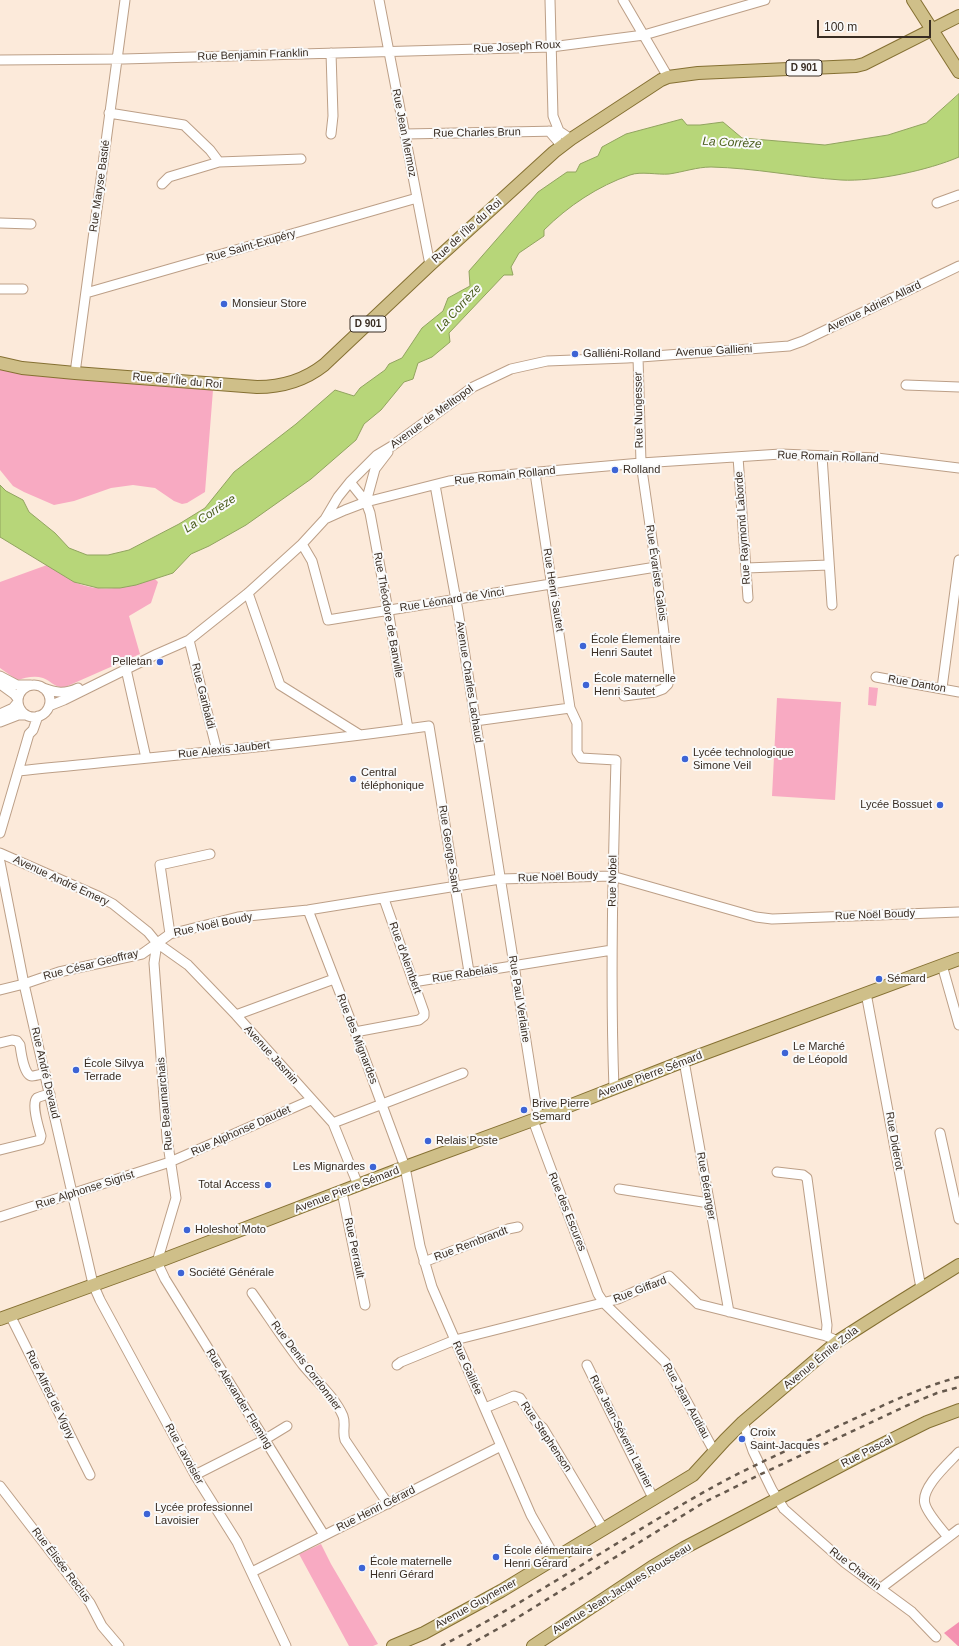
<!DOCTYPE html>
<html>
<head>
<meta charset="utf-8">
<style>
  body { margin:0 }
  #map { position:relative; width:959px; height:1646px; overflow:hidden; background:#fceada; font-family:Arial,sans-serif }
  canvas { display:block }
  .scale { position:absolute; left:817px; top:20px; width:114px; height:18px; box-sizing:border-box; border:2px solid #382c22; border-top:0; padding-left:5px; font-size:12px; line-height:14px; white-space:nowrap; color:#382c22; -webkit-text-stroke:3px #fafafa; paint-order:stroke }
</style>
</head>
<body>
<div id="map">
<canvas width="959" height="1646"></canvas>
<div class="scale">100 m</div>
</div>
<script>
const g = document.querySelector('canvas').getContext('2d');
g.lineJoin = 'round';
function fill(path, color) { g.fillStyle = color; g.fill(path, 'evenodd'); }
function trace(path, color, width, dash) { g.strokeStyle = color; g.lineWidth = width; g.lineCap = dash ? 'butt' : 'round'; g.setLineDash(dash || []); g.stroke(path); }
function write(font, color, halo, rows, align = 'center') {
  g.font = font + ' Arial,sans-serif'; g.lineWidth = 4; g.setLineDash([]); g.textBaseline = 'middle'; g.strokeStyle = halo; g.fillStyle = color; for (const [text, x, y, turn = 0] of rows) {
    g.save(); g.translate(x, y); g.rotate((+turn || 0) * Math.PI / 180); g.textAlign = isNaN(turn) ? turn : align; if (halo) g.strokeText(text, 0, 0); g.fillText(text, 0, 0); g.restore();
  }
}
const green = new Path2D(`
  M 0,369 L 30,375 L 213,390 L 205,492 L 187,503 L 182,504 L 174,501 L 155,488 L 133,485 L 111,488 L 74,501 L 54,505 L 24,492 L 13,486 L 0,470 Z
  M 47,565 C 58,571 70,581 82,585 C 106,593 132,586 155,579 L 158,582 L 151,603 L 129,616 L 140,654 L 63,688 C 53,686 51,681 43,678 C 34,675 25,678 17,680 L 0,668 L 0,582 Z
  M 869,687 L 878,688 L 876,706 L 868,705 Z
  M 777,698 L 841,702 L 835,800 L 772,796 Z
  M 321,1544 L 331,1564 L 378,1644 L 373,1646 L 349,1646 L 299,1554 Z`);
const forest = new Path2D(`
  M 959,1622 L 959,1646 L 958,1646 L 944,1633 Z`);
const water = new Path2D(`
  M 959,94 L 959,157 C 929,170 874,182 841,180 C 797,177 755,168 711,167 C 697,167 683,172 669,174 C 657,175 641,171 630,175 C 598,186 568,206 544,230 L 544,236 L 519,253 L 511,267 L 513,275 L 504,275 L 449,333 L 450,342 L 432,357 L 418,363 L 413,379 L 404,382 L 381,410 L 364,424 L 356,440 L 311,479 L 246,525 L 209,546 L 191,554 L 173,573 L 136,585 L 120,588 L 98,588 L 74,582 L 0,537 L 0,485 L 6,491 L 23,500 L 29,512 L 55,533 L 69,548 L 87,555 L 108,555 L 129,550 L 179,524 L 205,508 L 234,472 L 296,424 L 335,390 L 354,396 L 360,388 L 385,370 L 389,364 L 402,358 L 422,328 L 443,311 L 448,298 L 470,286 L 469,271 L 538,192 L 567,172 L 576,172 L 580,164 L 598,156 L 602,147 L 626,134 L 682,119 L 687,125 L 700,125 L 723,122 L 742,138 L 825,145 L 888,135 L 926,123 Z`);
const minor = new Path2D(`
  M 379,0 L 430,265
  M 550,0 L 553,116 L 559,131
  M 623,0 L 668,77
  M 331,53 L 333,116 L 331,134
  M 0,60 L 123,59 L 551,47 L 644,35 L 765,0
  M 109,113 L 184,125 L 210,150 L 219,162
  M 549,131 L 562,146
  M 405,134 L 559,131 L 571,139
  M 162,184 L 169,177 L 219,162 L 301,159
  M 937,203 L 959,195
  M 0,223 L 31,224
  M 0,289 L 23,289
  M 86,293 L 417,198
  M 75,373 L 125,0
  M 906,385 L 959,387
  M 822,456 L 832,605
  M 738,457 L 748,598
  M 535,473 L 570,708 L 577,723 L 577,752 L 581,758 L 616,760 C 613,870 610,979 614,1089
  M 350,482 L 366,502 L 370,513 L 388,610 L 408,729
  M 435,485 L 458,611 L 536,1104 L 539,1118
  M 366,502 L 375,469 L 388,452
  M 325,519 L 338,497 L 350,482 L 377,455 L 392,446 L 473,387 L 511,369 L 547,361 L 627,358 L 789,346 L 803,341 L 959,266
  M 302,544 L 312,561 L 328,620 L 656,567
  M 746,568 L 829,565
  M 248,593 L 280,685 L 360,735
  M 189,640 L 217,751
  M 126,669 L 146,758
  M 0,676 L 17,685 L 30,685
  M 876,677 L 959,692
  M 0,684 L 14,694 L 18,699
  M18 701a16 16 0 1 1 32 0a16 16 0 1 1-32 0Z
  M 43,688 C 56,693 65,694 78,688
  M 942,688 L 959,560
  M 624,696 L 655,692 L 663,689 L 668,684 L 669,675 L 656,567 L 641,463 L 638,357
  M 49,706 L 64,700 L 157,654 L 189,640 L 248,593 L 302,544 L 325,519 L 345,510 L 366,502 L 449,481 L 482,477 L 641,463 L 781,454 L 877,458 L 959,468
  M 0,714 L 13,708 L 18,702
  M 475,721 L 570,708
  M 0,722 L 18,715 L 26,715
  M 18,771 C 156,757 293,745 429,726 L 469,972
  M 0,833 L 29,734 L 33,730 L 38,716
  M 0,853 L 98,896 L 113,904 L 148,932 L 157,943 L 188,965 L 236,1015 L 333,1123 L 358,1185
  M 0,862 L 24,984 L 93,1284 L 100,1300 L 195,1475 L 237,1542 L 286,1646
  M 308,910 L 355,1032 L 405,1167 L 420,1246 L 432,1287 L 531,1515 L 556,1559
  M 170,934 L 160,865 L 210,854
  M 157,943 L 154,963 L 167,1138 L 176,1198 L 157,1262 L 165,1279 L 324,1535
  M 942,965 L 959,1025
  M 413,982 L 612,950
  M 0,990 L 24,984 L 59,972 L 142,954 L 170,934 L 238,917 L 308,910 L 500,879 L 612,876 L 756,917 L 772,919 L 959,912
  M 866,993 L 921,1288
  M 236,1015 L 334,979
  M 355,1032 L 419,1020 L 424,1016 L 424,1012 L 384,899
  M 0,1043 L 12,1040 L 17,1041 L 20,1045 C 21,1052 24,1076 32,1076 C 36,1076 41,1074 45,1073
  M 684,1061 L 729,1312
  M 533,1120 C 554,1179 577,1236 598,1294 L 604,1303 L 665,1362 L 714,1451
  M 333,1123 L 463,1073
  M 940,1133 L 959,1219
  M 0,1150 L 40,1140 L 41,1136 C 39,1129 31,1103 37,1098 C 41,1096 46,1095 50,1094
  M 777,1172 L 803,1175 L 807,1178 L 827,1325 L 826,1336
  M 619,1189 L 709,1203
  M 342,1192 L 365,1305
  M 0,1217 L 170,1162 L 311,1100
  M 424,1262 L 508,1229 L 518,1227
  M 252,1293 C 269,1317 285,1342 303,1365 C 316,1381 335,1397 343,1416 C 346,1424 342,1432 345,1440 L 388,1504
  M 10,1315 L 90,1475
  M 397,1365 L 401,1362 L 455,1340 L 618,1299 L 669,1276 L 698,1304 L 826,1336 L 838,1341
  M 587,1365 L 654,1500
  M 485,1408 L 514,1396 L 520,1398 L 537,1423 L 543,1428 L 604,1530
  M 743,1422 L 753,1451 L 772,1490 L 784,1509 L 844,1562 L 912,1612 L 936,1637
  M 195,1475 L 264,1440 L 287,1426
  M 0,1486 L 90,1603 L 102,1626 L 119,1646
  M 948,1537 C 942,1530 927,1512 925,1504 C 920,1488 949,1463 959,1452
  M 252,1572 L 501,1446
  M 881,1588 L 959,1529`);
const major = new Path2D(`
  M 913,0 L 959,72
  M 0,363 L 22,368 L 75,373 L 257,387 C 282,387 305,380 324,365 L 430,265 L 554,152 L 571,139 L 661,80 L 668,77 L 698,73 L 856,66 L 864,64 L 959,16
  M 0,1319 L 157,1262 L 405,1167 L 533,1120 L 684,1061 L 959,959
  M 393,1646 L 424,1633 L 501,1591 L 693,1475 L 725,1440 L 743,1422 L 838,1341 L 885,1311 L 959,1265
  M 533,1646 L 652,1567 L 684,1548 L 861,1455 L 927,1422 L 959,1410`);
const rail = new Path2D(`
  M 441,1646 C 534,1598 621,1538 713,1487 C 751,1466 791,1449 830,1430 C 872,1411 914,1389 959,1377
  M 467,1646 L 512,1621 L 703,1503 L 759,1475 L 906,1406 L 937,1393 L 959,1387`);
const markers = [
  [224,304,4,"#3d64d5"],
  [575,354,4,"#3d64d5"],
  [615,470,4,"#3d64d5"],
  [583,646,4,"#3d64d5"],
  [160,662,4,"#3d64d5"],
  [586,685,4,"#3d64d5"],
  [685,759,4,"#3d64d5"],
  [353,779,4,"#3d64d5"],
  [940,805,4,"#3d64d5"],
  [879,979,4,"#3d64d5"],
  [785,1053,4,"#3d64d5"],
  [76,1070,4,"#3d64d5"],
  [524,1110,4,"#3d64d5"],
  [428,1141,4,"#3d64d5"],
  [373,1167,4,"#3d64d5"],
  [268,1185,4,"#3d64d5"],
  [187,1230,4,"#3d64d5"],
  [181,1273,4,"#3d64d5"],
  [742,1439,4,"#3d64d5"],
  [147,1514,4,"#3d64d5"],
  [496,1557,4,"#3d64d5"],
  [362,1568,4,"#3d64d5"]
];
const shields = [
  [804,68,36],
  [368,324,36]
];
const shieldNames = [
  ["D 901",804,68],
  ["D 901",368,324]
];
const streetNames = [
  ["Rue Joseph Roux",517,47,-3],
  ["Rue Benjamin Franklin",253,55,-2],
  ["Rue Jean Mermoz",404,133,79],
  ["Rue Charles Brun",477,133,-1],
  ["Rue Maryse Bastié",100,186,-82],
  ["Rue de l'Île du Roi",467,231,-42],
  ["Rue Saint-Exupéry",251,246,-16],
  ["Avenue Adrien Allard",874,307,-26],
  ["Avenue Gallieni",714,351,-3],
  ["Rue de l'Île du Roi",177,381,5],
  ["Rue Nungesser",639,410,-91],
  ["Avenue de Melitopol",432,417,-36],
  ["Rue Romain Rolland",828,457,2],
  ["Rue Romain Rolland",505,476,-6],
  ["Rue Raymond Laborde",743,528,-94],
  ["Rue Évariste Galois",656,573,82],
  ["Rue Henri Sautet",553,590,81],
  ["Rue Léonard de Vinci",452,600,-9],
  ["Rue Théodore de Banville",388,615,80],
  ["Avenue Charles Lachaud",469,682,81],
  ["Rue Danton",917,684,10],
  ["Rue Garibaldi",203,696,76],
  ["Rue Alexis Jaubert",224,750,-6],
  ["Rue George Sand",449,849,81],
  ["Rue Noël Boudy",558,877,-2],
  ["Avenue André Emery",61,881,25],
  ["Rue Nobel",613,881,-89],
  ["Rue Noël Boudy",875,915,-2],
  ["Rue Noël Boudy",213,925,-12],
  ["Rue d'Alembert",405,958,70],
  ["Rue César Geoffray",91,965,-14],
  ["Rue Rabelais",465,974,-9],
  ["Rue Paul Verlaine",519,999,81],
  ["Rue des Mignardes",357,1039,69],
  ["Avenue Jasmin",271,1055,48],
  ["Rue André Devaud",45,1073,77],
  ["Avenue Pierre Sémard",650,1075,-21],
  ["Rue Beaumarchais",165,1104,-95],
  ["Rue Alphonse Daudet",241,1131,-24],
  ["Rue Diderot",894,1141,80],
  ["Rue Béranger",706,1186,80],
  ["Rue Alphonse Sigrist",85,1190,-18],
  ["Avenue Pierre Sémard",347,1190,-21],
  ["Rue des Escures",567,1212,68],
  ["Rue Rembrandt",471,1244,-21],
  ["Rue Perrault",354,1248,78],
  ["Rue Giffard",640,1290,-21],
  ["Avenue Émile Zola",821,1358,-39],
  ["Rue Denis Cordonnier",306,1366,53],
  ["Rue Galilée",467,1368,66],
  ["Rue Alfred de Vigny",50,1395,64],
  ["Rue Alexander Fleming",239,1399,58],
  ["Rue Jean Audiau",686,1401,61],
  ["Rue Jean-Séverin Laurier",621,1432,63],
  ["Rue Stephenson",546,1437,56],
  ["Rue Pascal",867,1452,-27],
  ["Rue Lavoisier",184,1454,61],
  ["Rue Henri Gérard",376,1509,-27],
  ["Rue Élisée Reclus",61,1565,53],
  ["Rue Chardin",855,1569,38],
  ["Avenue Jean-Jacques Rousseau",622,1589,-32],
  ["Avenue Guynemer",476,1604,-29]
];
const poiNames = [
  ["Monsieur Store",232,304],
  ["Galliéni-Rolland",583,354],
  ["Rolland",623,470],
  ["École Élementaire",591,640],
  ["Henri Sautet",591,653],
  ["Pelletan",152,662,"right"],
  ["École maternelle",594,679],
  ["Henri Sautet",594,692],
  ["Lycée technologique",693,753],
  ["Simone Veil",693,766],
  ["Central",361,773],
  ["téléphonique",361,786],
  ["Lycée Bossuet",932,805,"right"],
  ["Sémard",887,979],
  ["Le Marché",793,1047],
  ["de Léopold",793,1060],
  ["École Silvya",84,1064],
  ["Terrade",84,1077],
  ["Brive Pierre",532,1104],
  ["Semard",532,1117],
  ["Relais Poste",436,1141],
  ["Les Mignardes",365,1167,"right"],
  ["Total Access",260,1185,"right"],
  ["Holeshot Moto",195,1230],
  ["Société Générale",189,1273],
  ["Croix",750,1433],
  ["Saint-Jacques",750,1446],
  ["Lycée professionnel",155,1508],
  ["Lavoisier",155,1521],
  ["École élémentaire",504,1551],
  ["Henri Gérard",504,1564],
  ["École maternelle",370,1562],
  ["Henri Gérard",370,1575]
];
const waterNames = [
  ["La Corrèze",732,143,3],
  ["La Corrèze",459,308,-47],
  ["La Corrèze",210,514,-33]
];
fill(green, '#f8aac2');
fill(forest, '#f491b1');
fill(water, '#b7d679');
trace(water, '#91a35f', 1);
trace(minor, '#bc9f87', 11);
trace(major, '#857032', 14);
trace(minor, '#fff', 9);
trace(major, '#cfbf89', 12);
trace(rail, '#66594d', 2.5, [5, 5]);
for (const [x, y, r, color] of markers) { const dot = new Path2D(); dot.arc(x, y, r, 0, 2 * Math.PI); g.fillStyle = color; g.fill(dot); trace(dot, '#fafafa', 1.5); }
for (const [x, y, w] of shields) { const box = new Path2D(); box.roundRect(x - w / 2, y - 8, w, 16, 3); g.fillStyle = '#fafafa'; g.fill(box); trace(box, '#382c22', 1); }
write('bold 10px', '#382c22', null, shieldNames);
write('11px', '#382c22', '#fafafa', streetNames);
write('11px', '#382c22', '#fafafa', poiNames, 'left');
write('italic 12px', '#495c1b', '#fafafa', waterNames);
</script>
</body>
</html>
